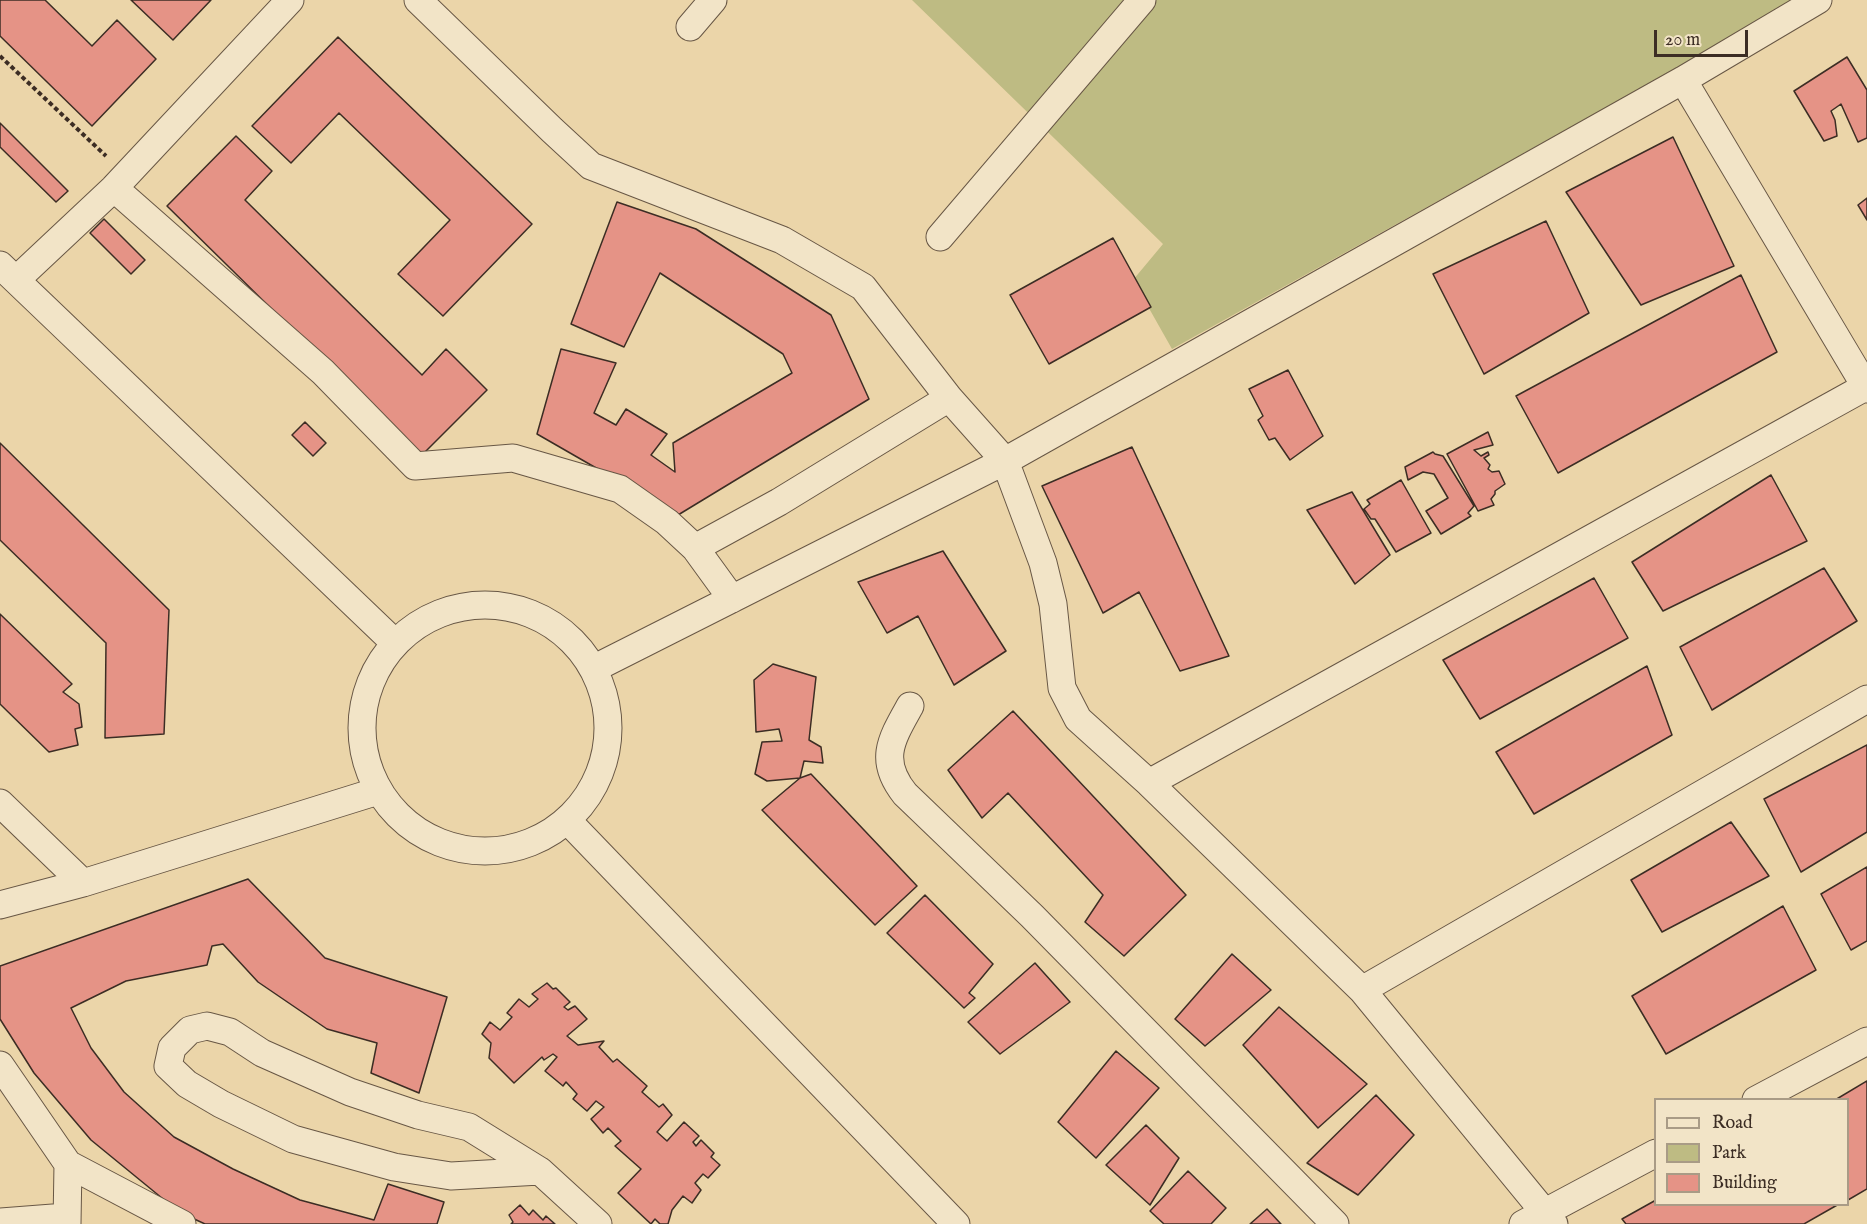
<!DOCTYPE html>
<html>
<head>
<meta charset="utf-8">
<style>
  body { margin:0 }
  #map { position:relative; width:1867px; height:1224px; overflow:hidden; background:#ebd5a9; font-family:"IM FELL English",serif }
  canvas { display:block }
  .legend { position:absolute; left:1654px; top:1098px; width:195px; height:108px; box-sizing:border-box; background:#f2e4c7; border:2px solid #a99b86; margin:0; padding:8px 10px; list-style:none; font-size:18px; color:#3c2d24 }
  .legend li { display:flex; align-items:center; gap:12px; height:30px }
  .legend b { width:30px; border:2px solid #a99b86 }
  .scale { position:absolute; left:1654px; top:30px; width:94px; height:27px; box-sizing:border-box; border:3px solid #3c2d24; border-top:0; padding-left:8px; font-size:18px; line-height:21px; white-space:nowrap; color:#3c2d24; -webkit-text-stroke:4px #f2e4c7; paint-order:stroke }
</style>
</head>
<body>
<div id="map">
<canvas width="1867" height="1224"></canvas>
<ul class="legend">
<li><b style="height:8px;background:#f2e4c7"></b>Road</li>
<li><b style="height:16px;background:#bebb83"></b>Park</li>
<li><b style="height:16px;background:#e59386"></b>Building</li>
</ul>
<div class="scale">20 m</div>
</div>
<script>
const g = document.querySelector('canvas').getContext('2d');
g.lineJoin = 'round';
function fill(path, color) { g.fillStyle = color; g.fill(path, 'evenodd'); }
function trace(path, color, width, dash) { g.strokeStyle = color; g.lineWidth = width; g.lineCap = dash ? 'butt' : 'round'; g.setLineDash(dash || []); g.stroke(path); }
const green = new Path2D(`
  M 912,0 L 1799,0 L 1172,349 L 1133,280 L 1163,244 Z`);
const building = new Path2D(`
  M 0,0 L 45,0 L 92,46 L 117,20 L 156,59 L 92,126 L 0,36 Z
  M 131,0 L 211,0 L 173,40 Z
  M 338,37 L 532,224 L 443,316 L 398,274 L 450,220 L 339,113 L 291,163 L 252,126 Z
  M 1847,57 L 1867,90 L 1867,138 L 1858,142 L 1841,104 L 1831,111 L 1835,120 L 1837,136 L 1824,141 L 1794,91 Z
  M 0,123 L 68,191 L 56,202 L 0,147 Z
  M 236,136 L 272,171 L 245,200 L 422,375 L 446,349 L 487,390 L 421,456 L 167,206 Z
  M 1673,137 L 1734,266 L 1641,305 L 1566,192 Z
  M 1867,198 L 1867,220 L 1858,205 Z
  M 617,202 L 696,229 L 831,315 L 869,399 L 678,515 L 537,434 L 561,349 L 616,363 L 594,413 L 616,425 L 626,409 L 667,434 L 651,455 L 675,472 L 673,443 L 792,373 L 783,354 L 660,273 L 624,347 L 571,324 Z
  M 104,219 L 145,260 L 131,274 L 90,233 Z
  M 1546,221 L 1589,313 L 1484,374 L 1433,274 Z
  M 1113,238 L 1151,307 L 1049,364 L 1010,295 Z
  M 1741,275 L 1777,352 L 1558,473 L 1516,396 Z
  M 1288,370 L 1323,436 L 1290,460 L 1275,438 L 1269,440 L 1258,420 L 1263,416 L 1249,389 Z
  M 305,422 L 326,443 L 313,456 L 292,435 Z
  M 1488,432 L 1493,445 L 1474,450 L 1481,456 L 1488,452 L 1489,455 L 1484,458 L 1490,465 L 1488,469 L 1492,472 L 1499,471 L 1505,484 L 1495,491 L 1495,494 L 1491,499 L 1494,505 L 1478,511 L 1447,454 Z
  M 0,443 L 169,610 L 164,734 L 105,738 L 106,643 L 0,540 Z
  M 1132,447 L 1229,656 L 1180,671 L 1139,592 L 1103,613 L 1042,486 Z
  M 1433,452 L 1435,454 L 1443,456 L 1474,506 L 1468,513 L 1471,516 L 1441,534 L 1426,511 L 1448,498 L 1434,474 L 1423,472 L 1408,480 L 1405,467 Z
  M 1771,475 L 1807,541 L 1663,611 L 1632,562 Z
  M 1401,480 L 1431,533 L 1396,552 L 1375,519 L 1371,519 L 1364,509 L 1370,504 L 1367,500 Z
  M 1352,492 L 1390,555 L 1355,584 L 1307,510 Z
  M 943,551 L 1006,651 L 954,685 L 918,616 L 887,633 L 858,582 Z
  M 1824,568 L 1857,621 L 1712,710 L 1680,647 Z
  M 1594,578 L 1628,638 L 1480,719 L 1443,660 Z
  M 0,614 L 72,684 L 63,692 L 79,704 L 82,727 L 75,729 L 78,745 L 49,752 L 0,704 Z
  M 773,664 L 816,677 L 809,740 L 821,747 L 823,763 L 804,761 L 800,778 L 767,781 L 755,774 L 762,742 L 782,741 L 779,729 L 756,732 L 754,680 Z
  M 1647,666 L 1672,735 L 1534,814 L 1496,752 Z
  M 1013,711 L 1186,895 L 1124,956 L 1085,922 L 1103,895 L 1008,793 L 982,818 L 948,770 Z
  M 1867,745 L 1867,832 L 1801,872 L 1764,799 Z
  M 811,774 L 917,886 L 875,925 L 762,810 L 800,778 Z
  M 1731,822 L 1769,876 L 1662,932 L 1631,880 Z
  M 1867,867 L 1867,941 L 1851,950 L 1821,894 Z
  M 248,879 L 325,958 L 447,997 L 419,1093 L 371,1073 L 377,1043 L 327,1029 L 258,982 L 223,944 L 212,946 L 207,965 L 126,981 L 71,1008 L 91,1048 L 124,1092 L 174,1137 L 233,1169 L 300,1200 L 374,1220 L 388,1184 L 444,1202 L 437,1224 L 205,1224 L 179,1212 L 91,1140 L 34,1073 L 0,1019 L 0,966 Z
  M 925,895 L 993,964 L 969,993 L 975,998 L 964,1008 L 887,933 Z
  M 1783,906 L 1816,970 L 1666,1054 L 1632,996 Z
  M 1232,954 L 1271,990 L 1205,1046 L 1175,1019 Z
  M 1035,963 L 1070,1002 L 1000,1054 L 968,1022 Z
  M 547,983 L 553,989 L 556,988 L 570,1002 L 564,1007 L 568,1010 L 575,1006 L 587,1019 L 567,1036 L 578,1045 L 604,1041 L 599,1047 L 613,1062 L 617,1059 L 647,1086 L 642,1092 L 659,1107 L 663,1104 L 672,1115 L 657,1132 L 667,1141 L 684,1122 L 699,1136 L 693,1142 L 696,1146 L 701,1140 L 714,1153 L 711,1157 L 720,1165 L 708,1178 L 703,1174 L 695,1183 L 701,1190 L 692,1203 L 683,1196 L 672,1210 L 668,1224 L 660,1224 L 655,1219 L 651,1224 L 618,1193 L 641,1169 L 615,1146 L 621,1141 L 608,1128 L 603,1133 L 591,1119 L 604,1107 L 596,1101 L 587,1111 L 573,1099 L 577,1094 L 566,1082 L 563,1086 L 545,1071 L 557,1057 L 553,1054 L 544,1060 L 542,1057 L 514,1083 L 489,1058 L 491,1043 L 482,1034 L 490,1022 L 500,1030 L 512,1017 L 507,1013 L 519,999 L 529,1007 L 538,999 L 532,994 Z
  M 1279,1007 L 1367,1084 L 1318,1128 L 1243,1045 Z
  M 1116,1051 L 1159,1088 L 1096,1158 L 1058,1122 Z
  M 1867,1081 L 1867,1189 L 1848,1200 L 1848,1100 L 1835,1100 Z
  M 1376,1095 L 1414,1135 L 1358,1195 L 1307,1163 Z
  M 1146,1125 L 1179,1158 L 1150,1205 L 1106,1165 Z
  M 1188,1171 L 1226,1208 L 1211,1224 L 1164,1224 L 1150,1211 Z
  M 1656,1200 L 1656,1204 L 1839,1204 L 1804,1224 L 1626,1224 L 1622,1219 Z
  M 520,1205 L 529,1215 L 533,1210 L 543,1220 L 546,1216 L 555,1224 L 511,1224 L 513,1222 L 509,1215 Z
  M 1267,1209 L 1281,1224 L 1250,1224 Z`);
const path = new Path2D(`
  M 0,56 L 106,156`);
const street = new Path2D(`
  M 690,27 L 713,0
  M 1683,80 L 1867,389
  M 114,188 L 323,372 L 415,466 L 513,458 L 620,489 L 667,522 L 695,548 L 779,502 L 949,398 L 863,287 L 782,240 L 591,166 L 552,130 L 418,0
  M 940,237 L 1142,0
  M 0,265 L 395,643
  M 16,280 L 114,188 L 290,0
  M 949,398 L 1005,461 L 1043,563 L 1053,604 L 1062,688 L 1078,719 L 1149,783 L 1362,990 L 1554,1224
  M 695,548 L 732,599
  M362 728a123 123 0 1 1 246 0a123 123 0 1 1-246 0Z
  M 597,667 L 1005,461 L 1683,80 L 1818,0
  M 910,706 C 891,740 878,760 905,794 L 1032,916 L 1335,1224
  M 1149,783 L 1867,386
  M 0,803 L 83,883
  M 567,820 L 956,1224
  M 0,905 L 83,883 L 378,791
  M 1362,990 L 1867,699
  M 0,1065 L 68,1164 L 182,1224
  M 1756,1100 L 1867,1041
  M 540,1171 L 451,1176 L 394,1167 L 293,1139 L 221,1104 L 187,1084 L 168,1066 L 172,1048 L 190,1030 L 207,1026 L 230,1032 L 262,1053 L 350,1092 L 418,1115 L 469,1127 L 540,1171 L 598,1224
  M 0,1222 L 66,1217
  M 67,1224 L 68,1164
  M 1523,1224 L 1656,1153`);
fill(green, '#bebb83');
fill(building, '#e59386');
trace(building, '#3c2d24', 1.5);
trace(street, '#685745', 29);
trace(path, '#3c2d24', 4, [4.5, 3]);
trace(street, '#f2e4c7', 27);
</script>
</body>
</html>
